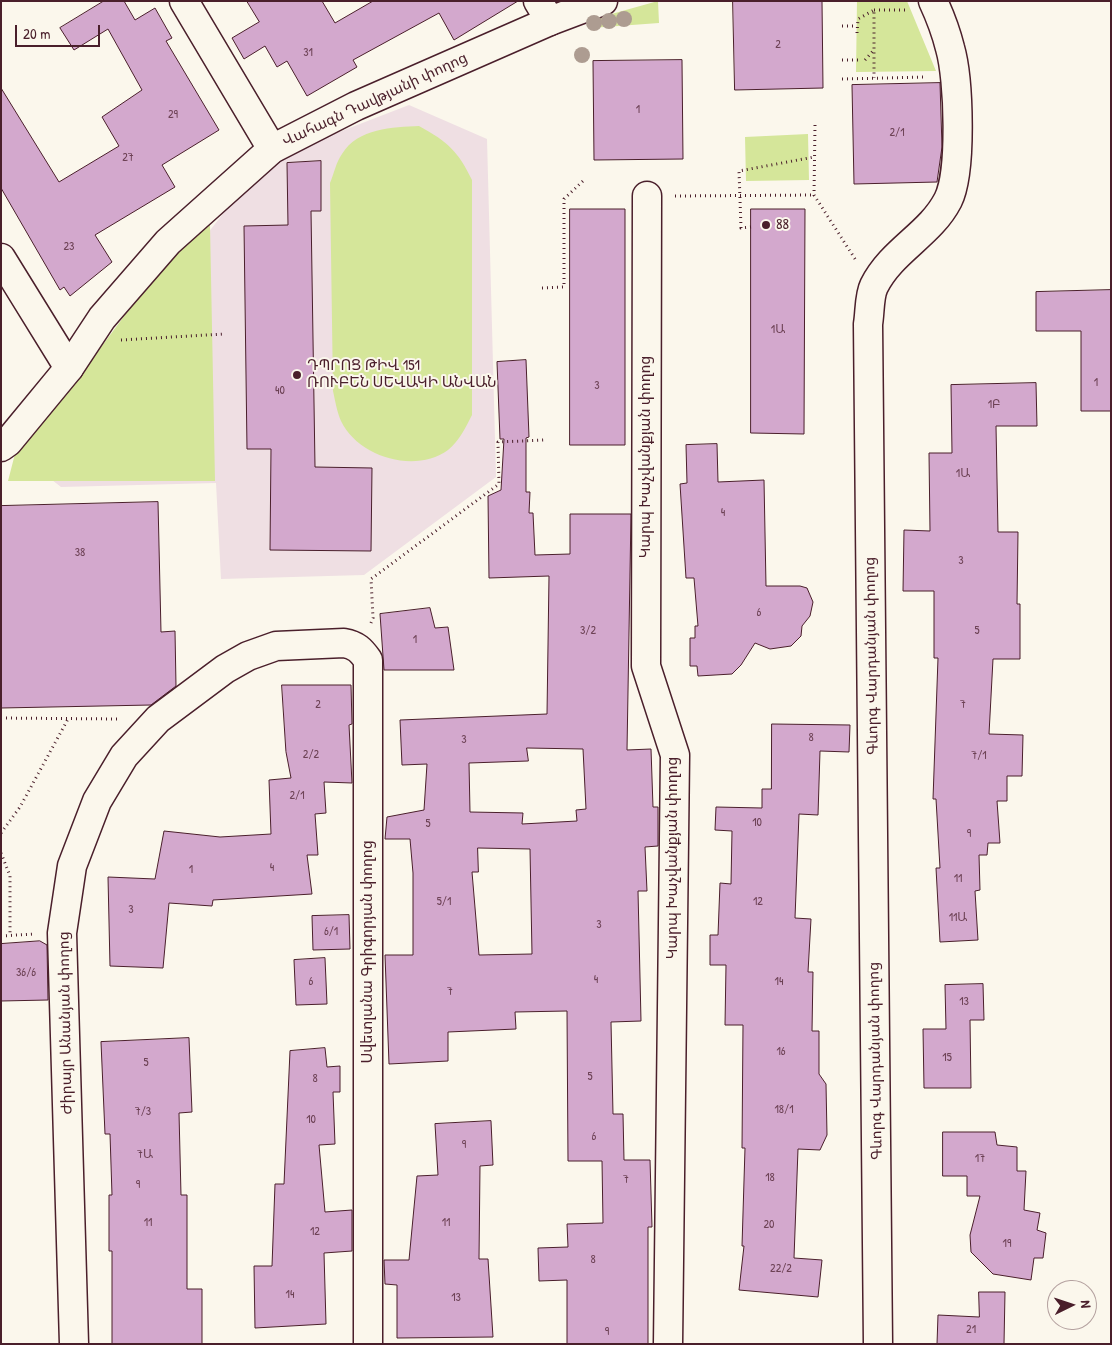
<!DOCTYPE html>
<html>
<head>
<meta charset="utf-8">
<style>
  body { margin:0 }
  #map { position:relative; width:1112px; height:1345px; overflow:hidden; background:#fbf7ec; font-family:"Patrick Hand",sans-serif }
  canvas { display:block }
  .frame { position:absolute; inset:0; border:2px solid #4a1f2b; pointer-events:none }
  .north { position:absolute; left:1047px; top:1280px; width:50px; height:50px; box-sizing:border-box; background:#fbf7ec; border:1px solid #b4a19f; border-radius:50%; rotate:86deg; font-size:14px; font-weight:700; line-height:20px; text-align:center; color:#4a1f2b }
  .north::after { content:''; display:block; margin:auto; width:18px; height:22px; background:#4a1f2b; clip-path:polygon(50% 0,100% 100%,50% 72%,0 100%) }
  .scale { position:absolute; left:15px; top:25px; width:85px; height:22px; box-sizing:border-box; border:2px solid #4a1f2b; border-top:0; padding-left:6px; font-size:15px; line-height:18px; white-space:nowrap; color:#4a1f2b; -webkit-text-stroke:4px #fbf7ec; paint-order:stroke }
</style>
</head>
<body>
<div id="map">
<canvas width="1112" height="1345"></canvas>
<div class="frame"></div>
<div class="north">N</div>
<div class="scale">20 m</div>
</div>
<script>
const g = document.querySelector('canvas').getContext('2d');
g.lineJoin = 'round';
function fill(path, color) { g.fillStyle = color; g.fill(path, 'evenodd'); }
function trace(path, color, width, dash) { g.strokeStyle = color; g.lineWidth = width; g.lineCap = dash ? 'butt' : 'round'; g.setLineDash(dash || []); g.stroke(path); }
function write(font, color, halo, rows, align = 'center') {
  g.font = font + ' "Patrick Hand","Noto Sans Armenian",sans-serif'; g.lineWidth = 4; g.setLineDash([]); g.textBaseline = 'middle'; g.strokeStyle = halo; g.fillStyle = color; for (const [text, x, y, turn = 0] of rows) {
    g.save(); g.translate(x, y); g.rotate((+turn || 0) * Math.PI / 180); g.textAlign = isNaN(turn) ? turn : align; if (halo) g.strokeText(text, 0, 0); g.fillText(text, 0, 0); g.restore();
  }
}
const built = new Path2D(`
  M 409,105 L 487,139 L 496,477 L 364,575 L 221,579 L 216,483 L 61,487 L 34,466 L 146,312 L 251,178 L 321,139 Z`);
const green = new Path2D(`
  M 658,1 L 659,23 L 591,28 L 590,20 Z
  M 857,1 L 907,1 L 936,71 L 856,72 Z
  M 419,126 C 448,142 458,151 472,180 L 472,415 C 466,427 459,441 448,450 C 415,474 358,457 341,421 C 337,412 335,400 333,391 L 330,183 C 334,174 336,162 342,154 C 358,128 393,127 419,126 Z
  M 808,134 L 809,180 L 746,181 L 745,137 Z
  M 210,225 L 215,481 L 8,481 L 17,446 L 75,382 L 172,252 Z`);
const building = new Path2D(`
  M 104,1 L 124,1 L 135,20 L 155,8 L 172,38 L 166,41 L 219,130 L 162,165 L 175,187 L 95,235 L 112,262 L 70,296 L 64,287 L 60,290 L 1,188 L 1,88 L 59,182 L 119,146 L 102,117 L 142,90 L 108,29 L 74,50 L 60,28 Z
  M 247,1 L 322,1 L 335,23 L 373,1 L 518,1 L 454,40 L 439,13 L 353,60 L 357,67 L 307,96 L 287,61 L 277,67 L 265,46 L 244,59 L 232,38 L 259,22 Z
  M 733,1 L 822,1 L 823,88 L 735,90 Z
  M 682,60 L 683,159 L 594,160 L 593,61 Z
  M 940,83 L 942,147 L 937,182 L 854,184 L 852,85 Z
  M 321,161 L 321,211 L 311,211 L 315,467 L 372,468 L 371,551 L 270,550 L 271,449 L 247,449 L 244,226 L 288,225 L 287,163 Z
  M 570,209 L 625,209 L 625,445 L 570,445 Z
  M 751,209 L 805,209 L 804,434 L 751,433 Z
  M 1111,290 L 1111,411 L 1081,411 L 1081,331 L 1036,331 L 1036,292 Z
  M 526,360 L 529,437 L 526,438 L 526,492 L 530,492 L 529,513 L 533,513 L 535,555 L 570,554 L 570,514 L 631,514 L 627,750 L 651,749 L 653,807 L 658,807 L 658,846 L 645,847 L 647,891 L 638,891 L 641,1021 L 611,1022 L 613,1114 L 623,1114 L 624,1160 L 650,1160 L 652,1227 L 648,1227 L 648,1344 L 567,1344 L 567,1280 L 539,1281 L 538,1248 L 568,1247 L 567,1224 L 603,1223 L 602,1161 L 568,1161 L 567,1011 L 515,1012 L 516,1029 L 448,1032 L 448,1061 L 389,1064 L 385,955 L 413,955 L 413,873 L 410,839 L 385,839 L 387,817 L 424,810 L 427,764 L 402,765 L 400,720 L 547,714 L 549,576 L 489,578 L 488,496 L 501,490 L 504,439 L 500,439 L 497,362 ZM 527,748 L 583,749 L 586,809 L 576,810 L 577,821 L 522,824 L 523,813 L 470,812 L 469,763 L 528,761 ZM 478,848 L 530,849 L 532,954 L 479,955 L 472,872 L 478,872 Z
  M 1036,383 L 1037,426 L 996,426 L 998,532 L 1018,532 L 1017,604 L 1020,604 L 1020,659 L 993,659 L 989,734 L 1023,735 L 1022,776 L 1007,776 L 1007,801 L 997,801 L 1000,843 L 988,843 L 987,855 L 979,855 L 980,890 L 975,891 L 978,940 L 940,942 L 936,868 L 940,868 L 936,799 L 933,799 L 938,658 L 934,658 L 934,591 L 903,591 L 904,530 L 930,531 L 929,453 L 952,453 L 951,385 Z
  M 717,444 L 718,482 L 764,480 L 766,586 L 800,586 L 807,588 L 813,602 L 810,616 L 802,626 L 801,636 L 791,646 L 770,649 L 755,643 L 741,665 L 732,674 L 698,676 L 697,666 L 690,666 L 690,638 L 695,638 L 695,626 L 698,626 L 694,578 L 686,578 L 680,484 L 687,483 L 686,445 Z
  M 158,502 L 161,632 L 175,631 L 176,686 L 151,705 L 1,708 L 1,506 Z
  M 430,608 L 435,628 L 448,627 L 454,670 L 384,670 L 380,614 Z
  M 282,685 L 351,685 L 352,724 L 349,725 L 352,783 L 324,782 L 326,813 L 315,814 L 318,855 L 307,855 L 312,894 L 213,900 L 212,906 L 169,903 L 163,968 L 110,966 L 108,877 L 155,879 L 164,831 L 220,837 L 271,834 L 269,780 L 291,778 L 286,752 Z
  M 772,724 L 850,725 L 849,752 L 820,751 L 818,815 L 799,814 L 795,918 L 811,919 L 808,972 L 813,972 L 812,1031 L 819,1031 L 819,1074 L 826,1084 L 827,1135 L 820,1150 L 798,1149 L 794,1258 L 822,1260 L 818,1297 L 739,1290 L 744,1246 L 742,1246 L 745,1148 L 742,1148 L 743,1025 L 725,1025 L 726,965 L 710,965 L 710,935 L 718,935 L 720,883 L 731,884 L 732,831 L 715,830 L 716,807 L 762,808 L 762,789 L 771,789 Z
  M 349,915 L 350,949 L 313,950 L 312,916 Z
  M 40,941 L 47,945 L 48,1000 L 1,1001 L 1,944 Z
  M 325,958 L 327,1004 L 296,1005 L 294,960 Z
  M 983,984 L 984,1020 L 970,1020 L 971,1088 L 924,1088 L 923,1029 L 946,1029 L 945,985 Z
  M 189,1038 L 192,1112 L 179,1113 L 181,1195 L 187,1195 L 187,1289 L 202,1289 L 202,1344 L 112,1344 L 112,1251 L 109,1251 L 109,1195 L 112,1195 L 110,1134 L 105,1134 L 101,1042 Z
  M 325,1048 L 327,1067 L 340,1066 L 340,1092 L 333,1092 L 335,1144 L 319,1145 L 325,1212 L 352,1210 L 352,1251 L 324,1253 L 326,1324 L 255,1328 L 254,1266 L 272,1266 L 275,1184 L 284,1184 L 290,1051 Z
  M 491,1121 L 493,1165 L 480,1166 L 479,1259 L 488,1259 L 493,1337 L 397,1338 L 397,1285 L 385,1284 L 384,1260 L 409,1260 L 417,1176 L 438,1175 L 435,1124 Z
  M 943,1132 L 995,1132 L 997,1145 L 1017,1147 L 1017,1171 L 1026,1171 L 1024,1210 L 1040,1213 L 1037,1230 L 1046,1233 L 1043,1258 L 1034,1258 L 1031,1280 L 993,1274 L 971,1252 L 970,1235 L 980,1196 L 967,1196 L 967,1176 L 943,1176 Z
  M 979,1292 L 1005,1292 L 1004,1344 L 937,1344 L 938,1315 L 979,1317 Z`);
const path = new Path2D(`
  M 874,10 L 907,10
  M 842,26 L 857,26
  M 857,33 L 858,19 L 874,10 L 874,78
  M 842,60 L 858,60
  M 865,60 L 873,51
  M 842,79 L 927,77
  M 815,125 L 814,195 L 857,262
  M 675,196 L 814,195
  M 751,227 L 741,228 L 739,171 L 814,157
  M 542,288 L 564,287 L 564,199 L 584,180
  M 121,340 L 224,334
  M 371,623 L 373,618 L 371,579 L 499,484 L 498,442 L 545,440
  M 1,718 L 120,719
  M 1,833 L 20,807 L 68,719
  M 1,853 L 10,876 L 10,935
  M 1,936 L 34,934`);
const minor = new Path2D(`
  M 184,1 L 272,149
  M 538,1 L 550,21
  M 647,196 L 646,666 L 675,755 L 668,1344
  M 1,258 L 69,368
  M 74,1344 L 62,933 L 72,866 L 97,801 L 124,756 L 158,719 L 225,669 L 248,656 L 276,646 L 344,643 C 356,645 361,650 368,660 L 368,1344
  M 878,1344 L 868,324 C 870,313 869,296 874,286 C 892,250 930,235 948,200 C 962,172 959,79 950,48 C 946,32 940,16 933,1`);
const tertiary = new Path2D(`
  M 1,447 L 8,442 L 69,368 L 102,318 L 168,242 L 272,149 L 356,106 L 550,21 L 603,1`);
const trees = [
  [624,19],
  [609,21],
  [594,23],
  [582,55]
];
const markers = [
  [766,225,5,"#4a1f2b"],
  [297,375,5,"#4a1f2b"]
];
const numberNames = [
  ["2",778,45],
  ["31",308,53],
  ["1",638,110],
  ["29",173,115],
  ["2/1",897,133],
  ["27",128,158],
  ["23",69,247],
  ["1Ա",778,330],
  ["1",1096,383],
  ["3",597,386],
  ["40",280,391],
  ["1Բ",994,405],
  ["1Ա",963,474],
  ["4",723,513],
  ["38",80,553],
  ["3",961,561],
  ["6",759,613],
  ["3/2",588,631],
  ["5",977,631],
  ["1",415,640],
  ["2",318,705],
  ["7",963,705],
  ["8",811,738],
  ["3",464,740],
  ["2/2",311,755],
  ["7/1",979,756],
  ["2/1",297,796],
  ["10",757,823],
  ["5",428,824],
  ["9",969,834],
  ["4",272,868],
  ["1",191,870],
  ["11",958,879],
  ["5/1",444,902],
  ["12",758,902],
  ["3",131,910],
  ["11Ա",958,918],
  ["3",599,925],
  ["6/1",331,932],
  ["36/6",26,973],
  ["4",596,980],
  ["6",311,982],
  ["14",779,982],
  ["7",450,992],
  ["13",964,1002],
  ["16",781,1052],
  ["15",947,1058],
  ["5",146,1063],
  ["5",590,1077],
  ["8",315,1079],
  ["18/1",784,1110],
  ["7/3",143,1112],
  ["10",311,1120],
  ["6",594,1137],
  ["9",464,1145],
  ["7Ա",145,1155],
  ["17",980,1159],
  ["18",770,1178],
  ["7",626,1180],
  ["9",138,1185],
  ["11",148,1223],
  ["11",446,1223],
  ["20",769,1225],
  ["12",315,1232],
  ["19",1007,1244],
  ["8",593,1260],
  ["22/2",781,1269],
  ["14",290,1295],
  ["13",456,1298],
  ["21",971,1330],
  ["9",607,1332]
];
const streetNames = [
  ["Վահագն Դավթյանի փողոց",375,100,-25],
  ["Կարպ Խաչվանքյան փողոց",646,457,-90],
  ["Գևորգ Վարդանյան փողոց",872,656,-91],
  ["Կարպ Խաչվանքյան փողոց",673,858,-90],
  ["Սվետլանա Գրիգորյան փողոց",368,952,-90],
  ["Ժիրայր Անանյան փողոց",66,1023,-91],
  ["Գևորգ Վարդանյան փողոց",876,1061,-91]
];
const poiNames = [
  ["88",776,225],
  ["ԴՊՐՈՑ ԹԻՎ 151",307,366],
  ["ՌՈՒԲԵՆ ՍԵՎԱԿԻ ԱՆՎԱՆ",307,383]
];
fill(built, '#efdfe3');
fill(green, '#d5e69a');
fill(building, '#d3a8cd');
trace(building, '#4a1f2b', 1);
trace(minor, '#4a1f2b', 31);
trace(tertiary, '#4a1f2b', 31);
trace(path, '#4a1f2b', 3, [1, 4]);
trace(minor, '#fbf7ec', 28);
trace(tertiary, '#fbf7ec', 28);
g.fillStyle = '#ad9c91';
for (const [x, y] of trees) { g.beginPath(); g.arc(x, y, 8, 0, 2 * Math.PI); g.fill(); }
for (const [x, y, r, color] of markers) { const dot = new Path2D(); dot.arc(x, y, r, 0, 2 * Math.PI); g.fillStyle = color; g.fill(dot); trace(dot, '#fbf7ec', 2); }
write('12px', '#6c4154', null, numberNames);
write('15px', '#4a1f2b', '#fbf7ec', streetNames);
write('15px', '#4a1f2b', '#fbf7ec', poiNames, 'left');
</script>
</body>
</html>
